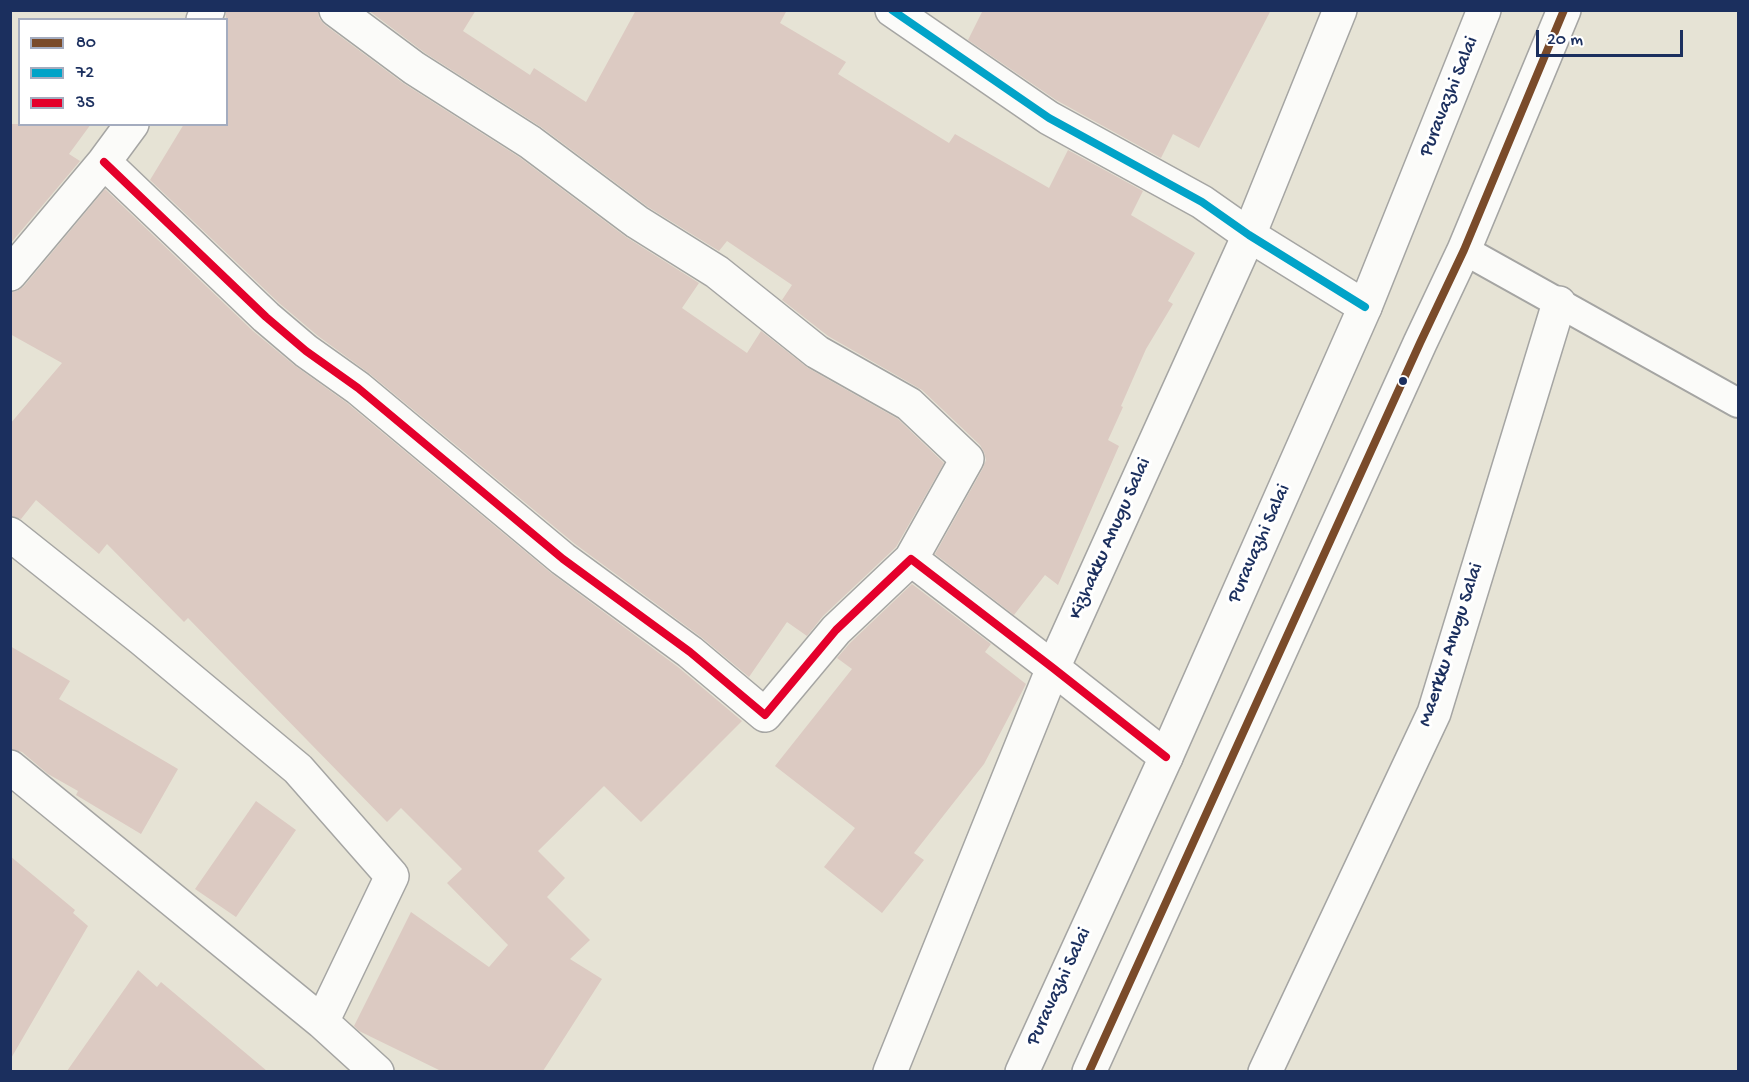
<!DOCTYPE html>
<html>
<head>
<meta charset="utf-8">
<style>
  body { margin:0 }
  #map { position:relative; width:1749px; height:1082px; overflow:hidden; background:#e6e3d5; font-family:"Gochi Hand",sans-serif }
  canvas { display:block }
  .frame { position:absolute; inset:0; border:12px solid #1b2f5e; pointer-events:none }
  .legend { position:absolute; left:18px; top:18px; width:210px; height:108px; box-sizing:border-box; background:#fff; border:2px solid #a4acbf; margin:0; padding:8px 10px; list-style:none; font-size:18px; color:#1b2f5e }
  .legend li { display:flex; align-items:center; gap:12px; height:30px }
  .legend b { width:30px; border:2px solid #a4acbf }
  .scale { position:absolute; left:1536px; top:30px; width:147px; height:27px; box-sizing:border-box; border:3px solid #1b2f5e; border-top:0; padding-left:8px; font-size:18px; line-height:21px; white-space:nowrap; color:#1b2f5e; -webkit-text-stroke:4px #fff; paint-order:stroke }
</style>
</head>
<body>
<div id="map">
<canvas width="1749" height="1082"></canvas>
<div class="frame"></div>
<ul class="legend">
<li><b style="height:8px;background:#7a4b2a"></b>80</li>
<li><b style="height:8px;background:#01a3c8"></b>72</li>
<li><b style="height:8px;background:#e4002b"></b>35</li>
</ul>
<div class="scale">20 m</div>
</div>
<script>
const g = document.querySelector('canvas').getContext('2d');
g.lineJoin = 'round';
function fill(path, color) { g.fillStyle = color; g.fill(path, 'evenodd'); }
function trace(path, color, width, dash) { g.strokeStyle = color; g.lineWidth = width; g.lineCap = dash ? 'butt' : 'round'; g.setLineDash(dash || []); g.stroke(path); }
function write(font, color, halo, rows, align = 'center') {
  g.font = font + ' "Gochi Hand",sans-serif'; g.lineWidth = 6; g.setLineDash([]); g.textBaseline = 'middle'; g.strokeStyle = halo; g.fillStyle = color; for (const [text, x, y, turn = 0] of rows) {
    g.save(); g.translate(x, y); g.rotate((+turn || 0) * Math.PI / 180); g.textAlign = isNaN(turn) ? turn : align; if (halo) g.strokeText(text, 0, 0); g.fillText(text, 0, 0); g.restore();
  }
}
const building = new Path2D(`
  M 226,10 L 318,10 L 319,18 L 325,25 L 403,83 L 519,157 L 626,237 L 699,283 L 682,308 L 747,353 L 761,331 L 808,368 L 898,419 L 944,463 L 896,547 L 823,616 L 807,636 L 787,622 L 749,677 L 701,637 L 575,544 L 370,374 L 318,336 L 279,303 L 150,180 L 184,124 L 226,124 Z
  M 368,10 L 476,10 L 463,31 L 530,75 L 534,68 L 586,102 L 636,10 L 787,10 L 780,23 L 846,62 L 838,74 L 949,143 L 955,134 L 1049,188 L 1068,150 L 1143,191 L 1131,215 L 1195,253 L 1168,301 L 1173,304 L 1146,349 L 1121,406 L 1123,407 L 1108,440 L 1119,446 L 1058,585 L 1045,575 L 1014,615 L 935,554 L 983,468 L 986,460 L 984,452 L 980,445 L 922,390 L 828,336 L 782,300 L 792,285 L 727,241 L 719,251 L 648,207 L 541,127 L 425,53 Z
  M 983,10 L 1271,10 L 1199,148 L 1173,134 L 1161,158 L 1056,100 L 968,40 Z
  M 10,124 L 91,124 L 69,154 L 80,161 L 10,244 Z
  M 105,189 L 253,331 L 294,365 L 347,403 L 551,573 L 678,667 L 742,721 L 641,822 L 604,786 L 538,851 L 565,878 L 547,897 L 590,940 L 570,959 L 602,979 L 543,1071 L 441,1071 L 359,1031 L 354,1026 L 411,912 L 489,967 L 508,945 L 447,883 L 462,869 L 401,808 L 387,822 L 188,618 L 184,622 L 107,544 L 99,554 L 36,500 L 21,519 L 10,516 L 10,424 L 62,363 L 10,334 L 10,292 L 17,291 L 24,286 Z
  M 912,584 L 991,644 L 985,652 L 1026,684 L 984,764 L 914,853 L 924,860 L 882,913 L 824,867 L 855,828 L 775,766 L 852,669 L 837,658 L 850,643 Z
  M 10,646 L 70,681 L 59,699 L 178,769 L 141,834 L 76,795 L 78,791 L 48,774 L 22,752 L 10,749 Z
  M 256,801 L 296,830 L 236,917 L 195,889 Z
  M 10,856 L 75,910 L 73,913 L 88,926 L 10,1060 Z
  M 138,970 L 157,987 L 161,982 L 267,1071 L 67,1071 Z`);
const lane = new Path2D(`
  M 1464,250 L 1738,403`);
const street = new Path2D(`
  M 336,10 L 414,68 L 530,142 L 637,222 L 717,272 L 817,352 L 909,404 L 967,459 L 911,559
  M 892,10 L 1049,118 L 1202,202 L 1249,235 L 1365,307
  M 203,20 L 208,10
  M 104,162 L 266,317 L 306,351 L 358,388 L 563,559 L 690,652 L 765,715 L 836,630 L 911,559 L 1053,668 L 1166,757
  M 10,274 L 104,162 L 132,124
  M 10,534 L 142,639 L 298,769 L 392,876 L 322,1022
  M 10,767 L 322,1022 L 377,1072`);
const secondary = new Path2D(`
  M 890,1072 L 1053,668 L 1249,235 L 1340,10
  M 1265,1072 L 1434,713 L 1559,303`);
const primary = new Path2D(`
  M 1022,1072 L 1166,757 L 1365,307 L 1484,10
  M 1089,1072 L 1420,343 L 1464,250 L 1564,10`);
const bus1 = new Path2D(`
  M 1089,1072 L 1420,343 L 1464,250 L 1564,10`);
const bus2 = new Path2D(`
  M 892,10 L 1049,118 L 1202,202 L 1249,235 L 1365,307`);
const bus3 = new Path2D(`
  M 104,162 L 266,317 L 306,351 L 358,388 L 563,559 L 690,652 L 765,715 L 836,630 L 911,559 L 1053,668 L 1166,757`);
const markers = [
  [1403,381,5,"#1b2f5e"]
];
const streetNames = [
  ["Puravazhi Salai",1450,97,-68],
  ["Kizhakku Anugu Salai",1111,539,-66],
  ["Puravazhi Salai",1260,544,-66],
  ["Maerkku Anugu Salai",1452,645,-72],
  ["Puravazhi Salai",1060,987,-65]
];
fill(building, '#dccac2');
trace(lane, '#a5a5a3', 32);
trace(street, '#a5a5a3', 36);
trace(secondary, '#a5a5a3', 36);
trace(primary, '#a5a5a3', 36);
trace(lane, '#fbfbf9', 28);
trace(street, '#fbfbf9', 33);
trace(secondary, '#fbfbf9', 33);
trace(primary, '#fbfbf9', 33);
trace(bus1, '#7a4b2a', 8);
trace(bus2, '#01a3c8', 8);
trace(bus3, '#e4002b', 8);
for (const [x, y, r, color] of markers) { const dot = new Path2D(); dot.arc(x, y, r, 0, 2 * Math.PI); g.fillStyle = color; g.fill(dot); trace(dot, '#fff', 2); }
write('20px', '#1b2f5e', '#fff', streetNames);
</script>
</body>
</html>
